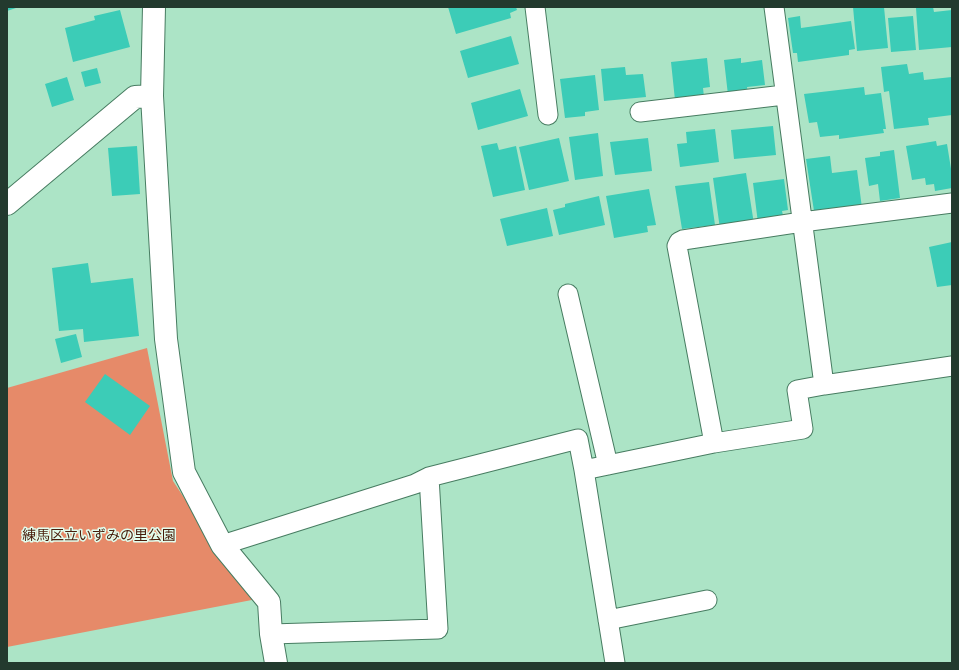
<!DOCTYPE html>
<html>
<head>
<meta charset="utf-8">
<style>
  body { margin:0 }
  #map { position:relative; width:959px; height:670px; overflow:hidden; background:#ace4c6; font-family:"Asap Condensed",sans-serif }
  canvas { display:block }
  .frame { position:absolute; inset:0; border:8px solid #233a2e; pointer-events:none }
</style>
</head>
<body>
<div id="map">
<canvas width="959" height="670"></canvas>
<div class="frame"></div>
</div>
<script>
const g = document.querySelector('canvas').getContext('2d');
g.lineJoin = 'round';
function fill(path, color) { g.fillStyle = color; g.fill(path, 'evenodd'); }
function trace(path, color, width, dash) { g.strokeStyle = color; g.lineWidth = width; g.lineCap = dash ? 'butt' : 'round'; g.setLineDash(dash || []); g.stroke(path); }
function write(font, color, halo, rows, align = 'center') {
  g.font = font + ' "Asap Condensed","Noto Sans JP",sans-serif'; g.lineWidth = 3; g.setLineDash([]); g.textBaseline = 'middle'; g.strokeStyle = halo; g.fillStyle = color; for (const [text, x, y, turn = 0] of rows) {
    g.save(); g.translate(x, y); g.rotate((+turn || 0) * Math.PI / 180); g.textAlign = isNaN(turn) ? turn : align; if (halo) g.strokeText(text, 0, 0); g.fillText(text, 0, 0); g.restore();
  }
}
const green = new Path2D(`
  M 147,348 L 173,481 L 216,546 L 257,599 L 7,647 L 7,388 Z`);
const building = new Path2D(`
  M 7,7 L 19,7 L 7,11 Z
  M 448,7 L 516,7 L 517,10 L 510,13 L 511,18 L 456,34 Z
  M 853,7 L 884,7 L 888,48 L 857,51 Z
  M 933,7 L 934,12 L 952,10 L 952,47 L 919,50 L 916,8 Z
  M 120,10 L 130,47 L 73,62 L 65,28 L 95,20 L 94,16 Z
  M 800,16 L 801,28 L 851,21 L 855,49 L 849,50 L 849,55 L 798,62 L 797,53 L 793,53 L 788,18 Z
  M 913,16 L 916,50 L 891,52 L 888,18 Z
  M 511,36 L 519,64 L 468,78 L 460,51 Z
  M 707,58 L 710,87 L 703,88 L 704,97 L 675,100 L 671,62 Z
  M 741,58 L 741,63 L 762,60 L 765,85 L 747,87 L 748,93 L 728,95 L 724,60 Z
  M 907,64 L 909,74 L 923,72 L 924,80 L 952,77 L 952,115 L 928,118 L 929,125 L 894,129 L 889,91 L 884,92 L 881,67 Z
  M 625,67 L 626,75 L 643,74 L 646,97 L 604,101 L 601,69 Z
  M 97,68 L 101,83 L 85,87 L 81,72 Z
  M 595,75 L 599,110 L 585,112 L 585,116 L 565,118 L 560,79 Z
  M 67,77 L 74,100 L 52,107 L 45,84 Z
  M 864,87 L 865,95 L 881,93 L 886,129 L 883,129 L 884,133 L 839,139 L 839,135 L 820,137 L 817,122 L 809,123 L 804,94 Z
  M 520,89 L 528,116 L 478,130 L 471,103 Z
  M 773,126 L 776,155 L 734,159 L 731,130 Z
  M 715,129 L 719,162 L 680,167 L 677,144 L 687,143 L 686,132 Z
  M 598,133 L 603,176 L 575,180 L 569,137 Z
  M 559,138 L 569,181 L 529,190 L 519,147 Z
  M 648,138 L 652,171 L 615,175 L 610,142 Z
  M 936,141 L 937,146 L 947,144 L 952,175 L 952,188 L 935,191 L 934,184 L 926,185 L 925,178 L 912,180 L 906,146 Z
  M 497,143 L 499,150 L 516,146 L 525,190 L 493,197 L 481,146 Z
  M 137,146 L 140,194 L 112,196 L 108,148 Z
  M 894,150 L 900,198 L 880,201 L 878,184 L 869,186 L 865,158 L 880,156 L 880,152 Z
  M 830,156 L 832,173 L 857,170 L 862,208 L 817,214 L 817,210 L 814,211 L 806,159 Z
  M 746,173 L 754,224 L 720,229 L 713,178 Z
  M 784,179 L 788,210 L 782,211 L 784,220 L 758,223 L 753,183 Z
  M 709,182 L 715,225 L 682,229 L 675,186 Z
  M 649,189 L 656,225 L 647,226 L 648,232 L 614,238 L 606,196 Z
  M 599,196 L 605,225 L 559,235 L 553,210 L 565,207 L 565,204 Z
  M 547,208 L 553,236 L 507,246 L 500,219 Z
  M 952,242 L 952,285 L 937,287 L 929,247 Z
  M 88,263 L 91,283 L 133,278 L 139,336 L 84,342 L 83,329 L 59,331 L 52,268 Z
  M 76,334 L 82,357 L 61,363 L 55,339 Z
  M 105,374 L 150,406 L 130,435 L 85,402 Z`);
const service = new Path2D(`
  M 535,7 L 548,115
  M 774,7 L 824,385 L 952,366
  M 640,112 L 784,95
  M 568,294 L 608,465
  M 714,443 L 677,246 L 679,242 L 683,240 L 802,222 L 952,203
  M 584,470 L 714,443 L 803,429 L 797,390 L 824,385
  M 222,545 L 415,484 L 429,477 L 578,439 L 584,470 L 615,663
  M 608,620 L 707,600
  M 271,634 L 438,629 L 429,477`);
const minor = new Path2D(`
  M 154,7 L 152,96 L 166,339 L 184,472 L 222,545 L 269,602 L 271,634 L 276,663
  M 7,204 L 135,97 L 152,96`);
const parkNames = [
  ["練馬区立いずみの里公園",99,536]
];
fill(green, '#e68a69');
fill(building, '#3cccb7');
trace(service, '#477c61', 21);
trace(minor, '#477c61', 24);
trace(service, '#fff', 19);
trace(minor, '#fff', 22);
write('14px', '#481c0a', '#e2feee', parkNames);
</script>
</body>
</html>
